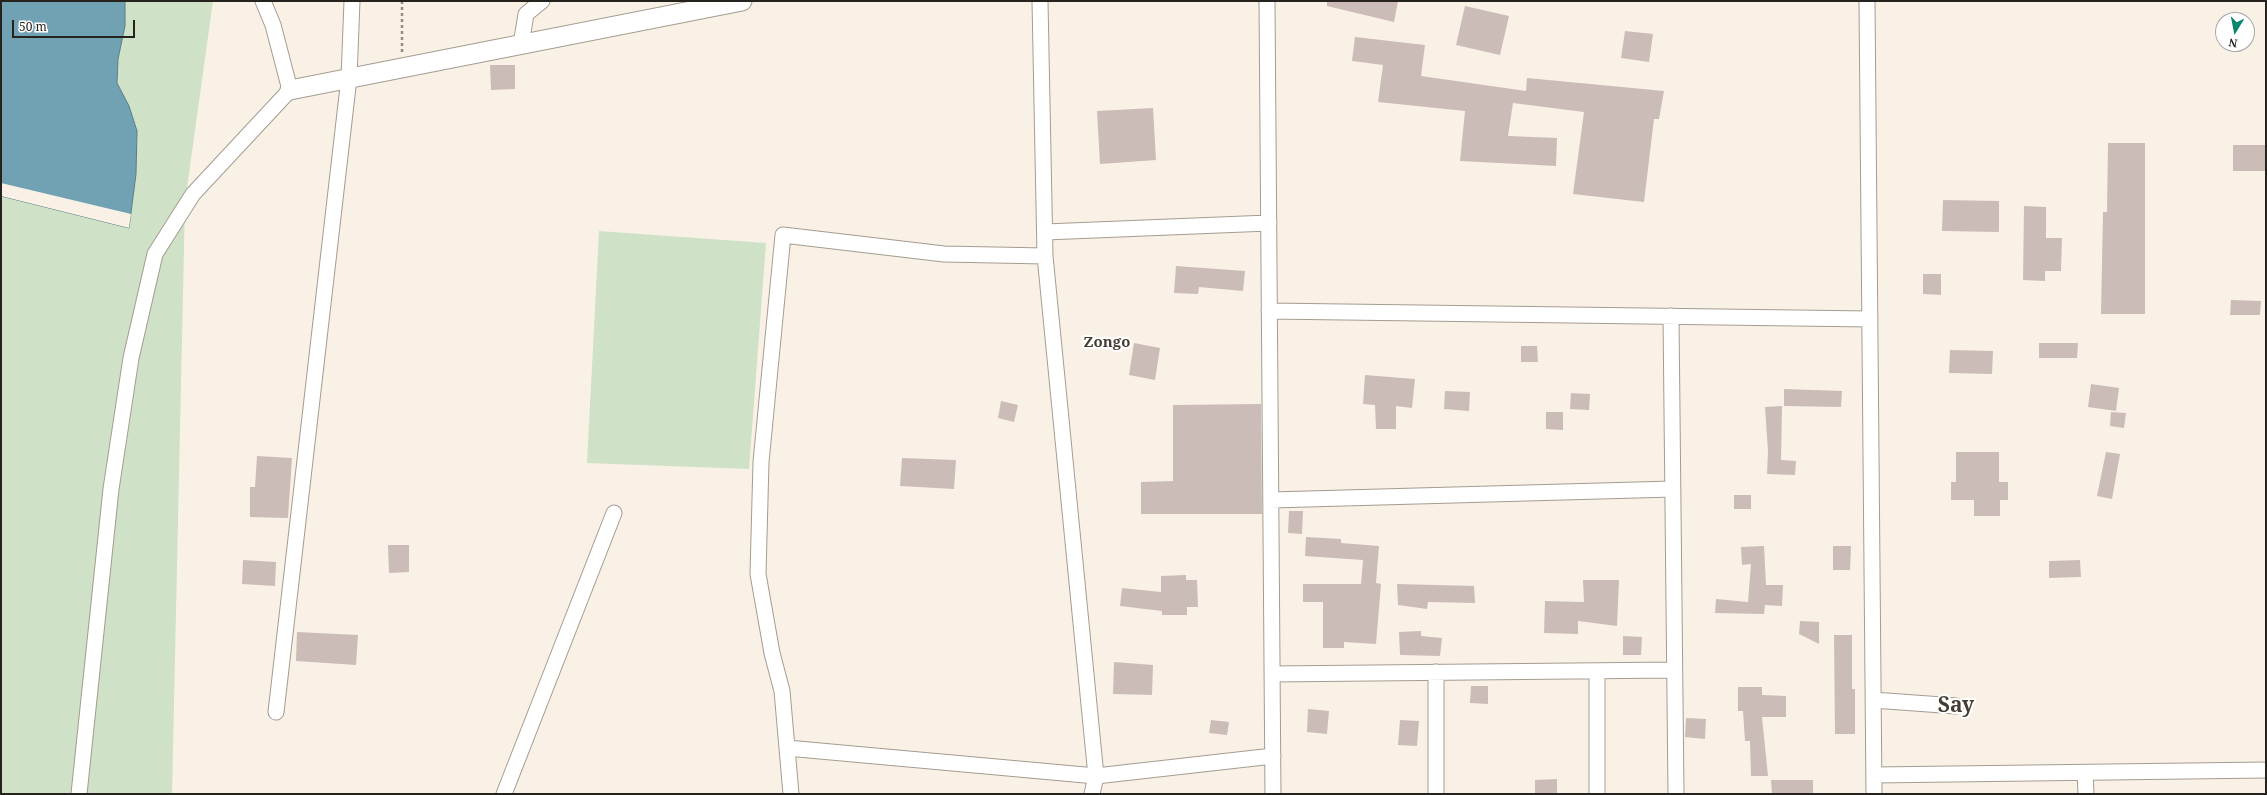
<!DOCTYPE html>
<html>
<head>
<meta charset="utf-8">
<style>
  body { margin:0 }
  #map { position:relative; width:2267px; height:795px; overflow:hidden; background:#faf1e6; font-family:"Noto Serif",serif }
  canvas { display:block }
  .frame { position:absolute; inset:0; border:2px solid #26231f; pointer-events:none }
  .north { position:absolute; left:2215px; top:12px; width:40px; height:40px; box-sizing:border-box; background:#fff; border:1px solid #a8a7a5; border-radius:50%; rotate:190deg; font-size:11px; font-weight:700; line-height:16px; text-align:center; color:#26231f }
  .north::after { content:''; display:block; margin:auto; width:14px; height:18px; background:#01876b; clip-path:polygon(50% 0,100% 100%,50% 72%,0 100%) }
  .scale { position:absolute; left:12px; top:20px; width:123px; height:18px; box-sizing:border-box; border:2px solid #26231f; border-top:0; padding-left:5px; font-size:12px; line-height:14px; white-space:nowrap; color:#26231f; -webkit-text-stroke:3px #fff; paint-order:stroke }
</style>
</head>
<body>
<div id="map">
<canvas width="2267" height="795"></canvas>
<div class="frame"></div>
<div class="north">N</div>
<div class="scale">50 m</div>
</div>
<script>
const g = document.querySelector('canvas').getContext('2d');
g.lineJoin = 'round';
function fill(path, color) { g.fillStyle = color; g.fill(path, 'evenodd'); }
function trace(path, color, width, dash) { g.strokeStyle = color; g.lineWidth = width; g.lineCap = dash ? 'butt' : 'round'; g.setLineDash(dash || []); g.stroke(path); }
function write(font, color, halo, rows, align = 'center') {
  g.font = font + ' "Noto Serif",serif'; g.lineWidth = 4; g.setLineDash([]); g.textBaseline = 'middle'; g.strokeStyle = halo; g.fillStyle = color; for (const [text, x, y, turn = 0] of rows) {
    g.save(); g.translate(x, y); g.rotate((+turn || 0) * Math.PI / 180); g.textAlign = isNaN(turn) ? turn : align; if (halo) g.strokeText(text, 0, 0); g.fillText(text, 0, 0); g.restore();
  }
}
const green = new Path2D(`
  M 125,1 L 213,1 L 185,202 L 172,794 L 1,794 L 1,196 L 129,228 L 136,174 L 137,131 L 129,106 L 117,83 L 118,59 L 125,26 Z
  M 599,231 L 766,243 L 749,469 L 587,463 Z`);
const water = new Path2D(`
  M 1,1 L 125,1 L 125,26 L 118,59 L 117,83 L 129,106 L 137,131 L 136,174 L 129,228 L 1,196 Z`);
const pier = new Path2D(`
  M 1,183 L 131,214 L 129,228 L 1,196 Z`);
const building = new Path2D(`
  M 1327,1 L 1398,1 L 1394,22 L 1327,6 Z
  M 1465,6 L 1509,16 L 1500,55 L 1456,45 Z
  M 1625,31 L 1653,34 L 1649,62 L 1621,58 Z
  M 1355,37 L 1425,45 L 1421,76 L 1526,91 L 1527,78 L 1664,91 L 1659,119 L 1654,119 L 1644,202 L 1573,194 L 1584,112 L 1513,103 L 1508,136 L 1557,138 L 1556,166 L 1460,161 L 1465,111 L 1378,102 L 1383,65 L 1352,61 Z
  M 490,65 L 515,65 L 515,89 L 491,90 Z
  M 1153,108 L 1156,160 L 1100,164 L 1097,111 Z
  M 2108,143 L 2145,143 L 2145,314 L 2101,314 L 2103,212 L 2107,212 Z
  M 2233,145 L 2266,145 L 2266,171 L 2233,171 Z
  M 1943,200 L 1999,201 L 1999,232 L 1942,231 Z
  M 2024,206 L 2046,207 L 2046,238 L 2062,238 L 2061,271 L 2045,271 L 2045,281 L 2023,280 Z
  M 1176,266 L 1245,271 L 1243,291 L 1199,287 L 1198,294 L 1174,293 Z
  M 1923,274 L 1941,274 L 1941,295 L 1923,294 Z
  M 2231,300 L 2261,301 L 2260,315 L 2230,315 Z
  M 1134,343 L 1160,348 L 1155,380 L 1129,375 Z
  M 2039,343 L 2078,343 L 2077,358 L 2039,358 Z
  M 1521,346 L 1537,346 L 1538,362 L 1521,362 Z
  M 1950,350 L 1993,351 L 1992,374 L 1949,373 Z
  M 1365,375 L 1415,379 L 1412,408 L 1396,406 L 1396,429 L 1376,429 L 1375,405 L 1363,404 Z
  M 2091,384 L 2119,388 L 2116,411 L 2088,407 Z
  M 1784,389 L 1842,391 L 1841,407 L 1784,406 Z
  M 1445,391 L 1470,392 L 1469,411 L 1444,409 Z
  M 1571,393 L 1590,394 L 1589,410 L 1570,409 Z
  M 1001,401 L 1018,405 L 1014,422 L 998,418 Z
  M 1261,404 L 1262,514 L 1141,514 L 1141,482 L 1173,481 L 1173,405 Z
  M 1782,406 L 1781,460 L 1796,461 L 1795,475 L 1767,474 L 1768,451 L 1765,407 Z
  M 1546,412 L 1563,412 L 1563,430 L 1546,429 Z
  M 2111,412 L 2126,413 L 2124,428 L 2110,426 Z
  M 1956,452 L 1999,452 L 1999,482 L 2008,482 L 2008,500 L 2000,500 L 2000,516 L 1974,516 L 1974,500 L 1951,500 L 1951,482 L 1956,482 Z
  M 2106,452 L 2120,454 L 2112,499 L 2097,496 Z
  M 257,456 L 292,458 L 288,518 L 250,517 L 250,487 L 255,487 Z
  M 902,458 L 956,460 L 954,489 L 900,486 Z
  M 1734,495 L 1751,495 L 1751,509 L 1734,509 Z
  M 1289,511 L 1303,511 L 1302,534 L 1288,533 Z
  M 1306,537 L 1341,539 L 1341,543 L 1379,546 L 1376,583 L 1381,584 L 1376,644 L 1344,642 L 1344,648 L 1323,648 L 1323,602 L 1303,602 L 1303,584 L 1361,584 L 1363,560 L 1305,556 Z
  M 388,545 L 409,545 L 409,572 L 389,573 Z
  M 1764,546 L 1766,585 L 1783,585 L 1782,606 L 1765,605 L 1764,614 L 1715,613 L 1716,599 L 1748,602 L 1751,564 L 1742,565 L 1741,547 Z
  M 1833,546 L 1851,546 L 1850,570 L 1833,570 Z
  M 243,560 L 276,562 L 275,586 L 242,584 Z
  M 2080,560 L 2081,577 L 2049,578 L 2049,561 Z
  M 1186,575 L 1186,580 L 1197,580 L 1198,607 L 1187,607 L 1187,615 L 1162,615 L 1162,611 L 1120,606 L 1122,588 L 1161,592 L 1161,576 Z
  M 1583,580 L 1619,580 L 1617,626 L 1578,621 L 1578,634 L 1544,633 L 1545,601 L 1584,602 Z
  M 1397,584 L 1474,586 L 1475,603 L 1428,602 L 1427,609 L 1398,605 Z
  M 1800,621 L 1819,622 L 1819,644 L 1799,634 Z
  M 1421,631 L 1421,636 L 1442,638 L 1440,656 L 1400,655 L 1399,632 Z
  M 297,632 L 358,635 L 356,665 L 296,661 Z
  M 1834,635 L 1852,635 L 1852,689 L 1855,689 L 1855,734 L 1835,734 Z
  M 1623,636 L 1642,637 L 1641,655 L 1623,655 Z
  M 1114,662 L 1153,665 L 1152,695 L 1113,694 Z
  M 1471,686 L 1488,686 L 1488,704 L 1470,703 Z
  M 1738,687 L 1762,687 L 1762,695 L 1786,696 L 1786,717 L 1762,717 L 1768,776 L 1751,776 L 1750,741 L 1745,741 L 1743,711 L 1738,711 Z
  M 1308,709 L 1329,711 L 1327,734 L 1307,732 Z
  M 1686,718 L 1706,719 L 1705,739 L 1685,737 Z
  M 1211,720 L 1229,722 L 1227,735 L 1209,733 Z
  M 1400,720 L 1419,721 L 1417,746 L 1398,745 Z
  M 1557,779 L 1557,794 L 1535,794 L 1535,780 Z
  M 1771,780 L 1813,780 L 1813,794 L 1772,794 Z`);
const path = new Path2D(`
  M 402,1 L 402,52`);
const minor = new Path2D(`
  M 1040,1 L 1045,256 L 1096,776 L 1092,794
  M 1267,1 L 1273,794
  M 1867,1 L 1874,794
  M 521,45 L 526,14 L 542,1
  M 1045,232 L 1269,223
  M 1269,311 L 1870,319
  M 1671,316 L 1676,794
  M 1271,500 L 1673,489
  M 1597,671 L 1597,794
  M 1436,672 L 1436,794
  M 1272,674 L 1674,670
  M 1873,700 L 1956,706
  M 276,712 L 349,78 L 352,1
  M 787,748 L 1096,776 L 1273,756
  M 2085,773 L 2086,794
  M 1874,775 L 2266,770
  M 79,794 L 111,489 L 131,358 L 155,254 L 193,194 L 290,90 L 273,25 L 263,1
  M 504,794 L 614,513
  M 791,794 L 782,691 L 772,653 L 758,574 L 761,462 L 783,235 L 944,254 L 1045,256`);
const tertiary = new Path2D(`
  M 290,90 L 742,1`);
const quarterNames = [
  ["Zongo",1107,343]
];
const townNames = [
  ["Say",1956,706]
];
fill(green, '#cfe1c7');
fill(water, '#71a2b4');
trace(water, '#5a7c87', 1);
fill(pier, '#faf1e6');
fill(building, '#cbbcb8');
trace(minor, '#a49c91', 17);
trace(tertiary, '#a49c91', 21);
trace(path, '#938d85', 2.5, [3, 3]);
trace(minor, '#fff', 15);
trace(tertiary, '#fff', 19);
write('bold 15px', '#433d33', '#fff', quarterNames);
write('bold 21px', '#433d33', '#fff', townNames);
</script>
</body>
</html>
